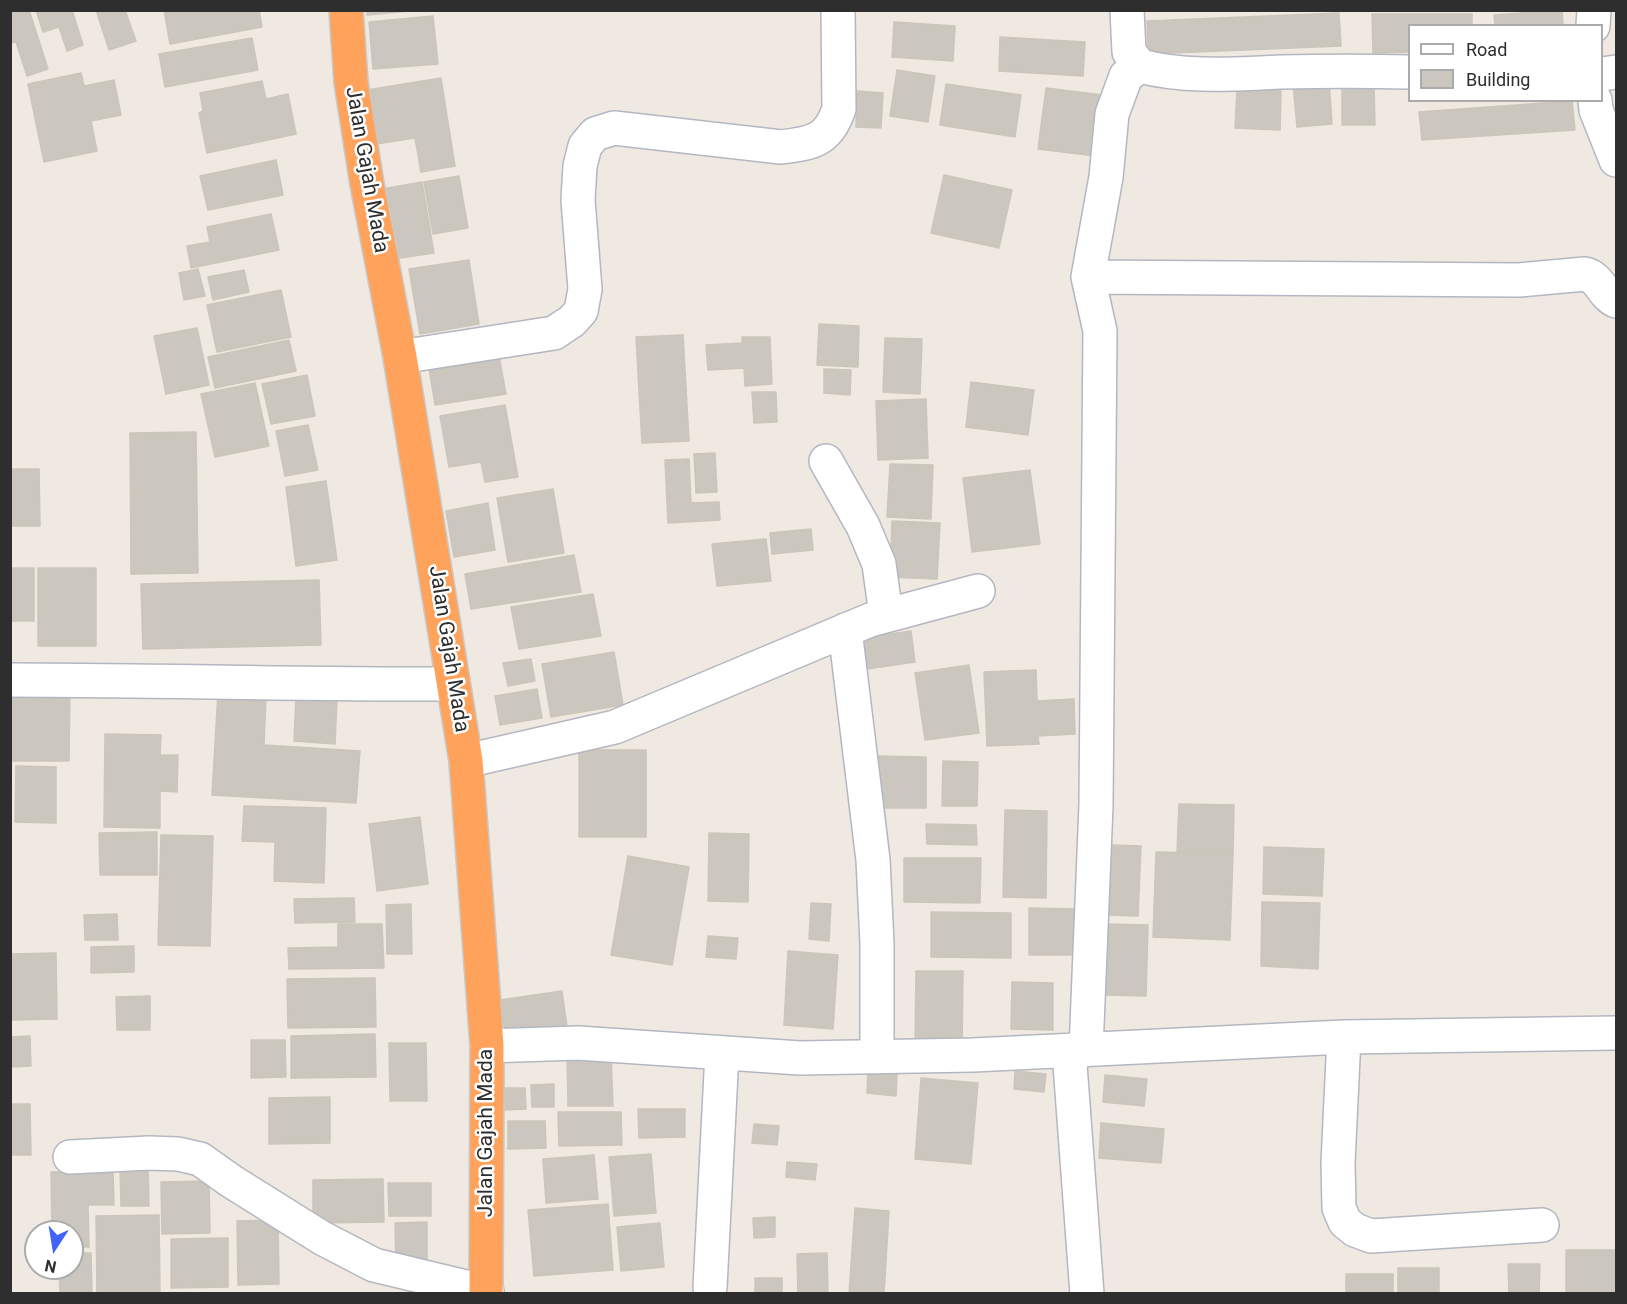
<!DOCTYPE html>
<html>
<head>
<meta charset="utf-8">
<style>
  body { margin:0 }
  #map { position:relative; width:1627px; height:1304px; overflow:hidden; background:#efe9e1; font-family:Roboto,sans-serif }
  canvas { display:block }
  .frame { position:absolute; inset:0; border:12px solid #2e2e2e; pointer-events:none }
  .legend { position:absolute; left:1408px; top:24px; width:195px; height:78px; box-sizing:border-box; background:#fff; border:2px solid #ababab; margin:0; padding:8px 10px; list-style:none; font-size:18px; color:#2e2e2e }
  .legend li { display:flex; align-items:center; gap:12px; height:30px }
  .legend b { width:30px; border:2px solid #ababab }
  .north { position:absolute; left:24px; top:1220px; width:60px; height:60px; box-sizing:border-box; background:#fff; border:2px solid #ababab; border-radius:50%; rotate:192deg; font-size:16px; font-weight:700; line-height:24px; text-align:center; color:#2e2e2e }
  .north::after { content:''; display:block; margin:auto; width:21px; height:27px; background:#4264fb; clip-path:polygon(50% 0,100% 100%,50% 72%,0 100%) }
</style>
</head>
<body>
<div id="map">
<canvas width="1627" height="1304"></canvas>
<div class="frame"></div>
<ul class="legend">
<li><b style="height:8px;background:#fff"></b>Road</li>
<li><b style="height:16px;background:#cbc7bf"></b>Building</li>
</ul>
<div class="north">N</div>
</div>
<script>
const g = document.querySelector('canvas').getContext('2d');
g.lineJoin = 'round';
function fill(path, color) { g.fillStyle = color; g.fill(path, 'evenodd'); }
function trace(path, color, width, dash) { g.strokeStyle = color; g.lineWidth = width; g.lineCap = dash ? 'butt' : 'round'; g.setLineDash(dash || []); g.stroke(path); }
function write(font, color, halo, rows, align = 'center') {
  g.font = font + ' Roboto,sans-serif'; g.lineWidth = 5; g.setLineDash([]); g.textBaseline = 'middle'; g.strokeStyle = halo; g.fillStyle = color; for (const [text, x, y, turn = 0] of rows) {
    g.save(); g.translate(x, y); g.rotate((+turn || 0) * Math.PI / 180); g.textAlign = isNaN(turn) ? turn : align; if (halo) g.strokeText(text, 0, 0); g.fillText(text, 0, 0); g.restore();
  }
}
const building = new Path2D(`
  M 10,10 L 29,10 L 48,69 L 27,76 L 16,42 L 10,43 Z
  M 36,10 L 72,10 L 83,45 L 67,51 L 59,27 L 43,32 Z
  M 96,10 L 125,10 L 136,41 L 109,50 Z
  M 164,10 L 259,10 L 262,27 L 170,44 Z
  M 367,10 L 420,10 L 367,15 Z
  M 1562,10 L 1563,26 L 1495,26 L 1494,15 Z
  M 1339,13 L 1341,46 L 1148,54 L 1147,21 Z
  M 1372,14 L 1472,14 L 1472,26 L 1410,26 L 1410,52 L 1373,53 Z
  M 433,16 L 438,64 L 373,69 L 369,22 Z
  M 894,22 L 955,26 L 953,61 L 892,57 Z
  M 1000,37 L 1085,42 L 1083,76 L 999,71 Z
  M 252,38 L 258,70 L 165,87 L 159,54 Z
  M 897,70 L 935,76 L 928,122 L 890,116 Z
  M 81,73 L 84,86 L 114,80 L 121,115 L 91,121 L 97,151 L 44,162 L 28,84 Z
  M 441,78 L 455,166 L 421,172 L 415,138 L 376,144 L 367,90 Z
  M 1329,80 L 1332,124 L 1297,127 L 1293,83 Z
  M 262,81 L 266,99 L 288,94 L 296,134 L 207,153 L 199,113 L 203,111 L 200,93 Z
  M 946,84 L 1021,95 L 1015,137 L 940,125 Z
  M 1342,84 L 1374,84 L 1375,125 L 1342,125 Z
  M 1046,88 L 1103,95 L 1095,156 L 1038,149 Z
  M 1237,90 L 1281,91 L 1280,130 L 1235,128 Z
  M 857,91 L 883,93 L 881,128 L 856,127 Z
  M 1572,101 L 1575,130 L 1422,140 L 1419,112 Z
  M 276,160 L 283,195 L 208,210 L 200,176 Z
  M 944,175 L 1012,190 L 999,248 L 931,233 Z
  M 459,176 L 468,228 L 433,234 L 424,182 Z
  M 422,182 L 434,253 L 393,259 L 382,189 Z
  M 271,214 L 279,250 L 191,268 L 187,246 L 210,242 L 207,227 Z
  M 469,260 L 479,324 L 420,334 L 409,269 Z
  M 198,269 L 205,296 L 184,300 L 179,273 Z
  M 244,270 L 249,292 L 213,300 L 208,277 Z
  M 281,290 L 291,337 L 217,352 L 207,305 Z
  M 819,324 L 859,326 L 858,367 L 817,365 Z
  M 197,328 L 209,385 L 166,394 L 154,336 Z
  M 683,335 L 689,441 L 642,443 L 636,337 Z
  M 742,337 L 770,337 L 772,384 L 745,386 L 744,368 L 708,370 L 706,345 L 742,343 Z
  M 885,338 L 922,339 L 920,394 L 883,392 Z
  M 289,340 L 296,371 L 215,388 L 208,357 Z
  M 498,351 L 506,394 L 435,405 L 428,362 Z
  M 824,369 L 851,370 L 850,395 L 824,393 Z
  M 307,375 L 315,416 L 271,424 L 262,384 Z
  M 971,382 L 1034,390 L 1028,435 L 966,427 Z
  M 255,383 L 269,446 L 215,457 L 201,394 Z
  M 752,392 L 776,392 L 777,422 L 754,423 Z
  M 926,399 L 928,458 L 878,460 L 876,401 Z
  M 505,405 L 518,477 L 485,482 L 481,462 L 449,467 L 440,416 Z
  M 308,425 L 318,470 L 285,476 L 276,431 Z
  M 196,432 L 198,573 L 131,574 L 130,433 Z
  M 715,453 L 717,492 L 696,493 L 694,454 Z
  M 689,459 L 691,503 L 719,502 L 720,520 L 668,523 L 665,460 Z
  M 890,464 L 933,465 L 931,519 L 887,517 Z
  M 10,469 L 39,469 L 40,526 L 10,526 Z
  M 1030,470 L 1040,544 L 972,552 L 963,478 Z
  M 326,481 L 337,560 L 296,566 L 286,487 Z
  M 553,489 L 564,553 L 508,562 L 497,498 Z
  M 488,503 L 495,550 L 454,557 L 446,511 Z
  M 892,521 L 940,523 L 937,579 L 890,577 Z
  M 811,529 L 813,550 L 772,554 L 770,533 Z
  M 766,539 L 771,581 L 717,586 L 712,544 Z
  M 574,555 L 581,592 L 471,609 L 465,574 Z
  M 10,568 L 34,568 L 34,621 L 10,621 Z
  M 38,568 L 96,568 L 96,646 L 38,646 Z
  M 319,580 L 321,645 L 143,649 L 141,584 Z
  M 593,594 L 601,636 L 519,649 L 511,607 Z
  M 911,631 L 915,662 L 867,669 L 862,638 Z
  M 614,652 L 623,705 L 551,717 L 542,664 Z
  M 531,659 L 535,681 L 508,686 L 503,663 Z
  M 969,665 L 979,733 L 925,740 L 915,673 Z
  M 1036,670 L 1037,701 L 1074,699 L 1075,734 L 1038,736 L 1039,744 L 987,746 L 984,672 Z
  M 10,686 L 70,686 L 69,761 L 10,761 Z
  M 537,689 L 542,718 L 500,725 L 495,696 Z
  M 218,692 L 266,695 L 264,745 L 360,751 L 356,803 L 212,795 Z
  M 296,696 L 337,698 L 335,744 L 294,741 Z
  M 105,734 L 161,735 L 160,755 L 178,755 L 177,792 L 160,791 L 160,828 L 104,827 Z
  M 579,750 L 646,750 L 646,837 L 579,837 Z
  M 877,756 L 926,757 L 926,808 L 877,808 Z
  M 943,761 L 978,762 L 977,806 L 942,806 Z
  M 16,766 L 56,767 L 56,823 L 15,822 Z
  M 1179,804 L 1234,805 L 1233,854 L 1177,852 Z
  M 244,806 L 326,808 L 324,883 L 274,881 L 275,842 L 242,841 Z
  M 1005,810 L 1047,811 L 1046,898 L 1003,897 Z
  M 420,817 L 428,884 L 377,891 L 369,824 Z
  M 926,824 L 976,825 L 977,845 L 927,844 Z
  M 157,832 L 157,875 L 100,875 L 99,833 Z
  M 709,833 L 749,834 L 748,902 L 708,901 Z
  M 161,835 L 213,836 L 210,946 L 158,945 Z
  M 1111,845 L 1141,846 L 1138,916 L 1109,915 Z
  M 1264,847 L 1324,849 L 1322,896 L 1263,894 Z
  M 1156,852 L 1233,854 L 1230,940 L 1153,937 Z
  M 628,856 L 689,867 L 672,965 L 611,955 Z
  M 904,858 L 981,858 L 980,903 L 904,902 Z
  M 354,898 L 355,922 L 295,923 L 294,899 Z
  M 1262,902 L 1320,903 L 1318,969 L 1261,966 Z
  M 811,903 L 831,904 L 829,941 L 809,939 Z
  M 411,904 L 412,954 L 387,954 L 386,905 Z
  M 1029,908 L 1074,909 L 1074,955 L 1029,955 Z
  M 931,912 L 1011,913 L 1011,958 L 931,957 Z
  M 117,914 L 118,940 L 85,940 L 84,915 Z
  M 338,924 L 382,924 L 384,968 L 289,969 L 288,948 L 338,947 Z
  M 1106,924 L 1148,925 L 1146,996 L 1104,995 Z
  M 708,936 L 738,938 L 736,959 L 706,957 Z
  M 134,946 L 134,972 L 91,973 L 91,947 Z
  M 788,951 L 838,955 L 833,1029 L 784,1025 Z
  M 56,953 L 57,1019 L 10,1020 L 10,954 Z
  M 916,971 L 963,971 L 962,1046 L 915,1045 Z
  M 375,978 L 376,1027 L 288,1028 L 287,979 Z
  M 1012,982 L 1053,983 L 1053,1030 L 1011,1029 Z
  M 562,991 L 567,1027 L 506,1036 L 500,1000 Z
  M 150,996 L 150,1030 L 117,1030 L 116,997 Z
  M 375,1034 L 376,1077 L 291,1078 L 291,1036 Z
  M 30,1036 L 31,1066 L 10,1067 L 10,1037 Z
  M 251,1040 L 285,1040 L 286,1077 L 251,1078 Z
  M 389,1043 L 426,1043 L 427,1101 L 390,1101 Z
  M 611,1053 L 613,1106 L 568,1106 L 567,1054 Z
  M 1015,1071 L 1046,1074 L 1044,1092 L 1014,1089 Z
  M 868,1072 L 897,1074 L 896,1096 L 867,1093 Z
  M 1105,1075 L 1147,1079 L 1144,1106 L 1103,1102 Z
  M 921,1078 L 978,1083 L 971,1164 L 915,1159 Z
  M 554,1084 L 554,1107 L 532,1107 L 531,1085 Z
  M 505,1088 L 525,1088 L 526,1109 L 505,1110 Z
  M 330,1097 L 330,1143 L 269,1144 L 269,1098 Z
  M 10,1104 L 30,1104 L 31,1155 L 10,1155 Z
  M 638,1109 L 685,1109 L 685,1137 L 639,1138 Z
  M 558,1112 L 621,1112 L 622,1145 L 559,1146 Z
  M 508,1121 L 545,1121 L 546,1148 L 508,1149 Z
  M 1101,1123 L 1164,1129 L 1161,1163 L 1099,1158 Z
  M 754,1124 L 779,1126 L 777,1145 L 752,1143 Z
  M 651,1154 L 656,1213 L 614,1216 L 609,1157 Z
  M 594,1155 L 598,1199 L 546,1203 L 543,1159 Z
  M 787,1162 L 817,1164 L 815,1180 L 786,1177 Z
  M 120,1164 L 148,1164 L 149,1206 L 121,1206 Z
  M 113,1171 L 114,1205 L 88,1205 L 89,1247 L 72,1247 L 72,1232 L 52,1232 L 51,1172 Z
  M 383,1179 L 384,1222 L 313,1223 L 313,1180 Z
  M 209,1181 L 210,1233 L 162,1234 L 161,1182 Z
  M 388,1183 L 431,1183 L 431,1216 L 389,1216 Z
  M 608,1204 L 613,1270 L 534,1276 L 528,1210 Z
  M 855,1208 L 889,1211 L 884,1294 L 849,1294 Z
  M 159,1215 L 160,1294 L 97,1294 L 96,1216 Z
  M 775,1217 L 775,1237 L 754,1238 L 753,1218 Z
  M 278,1220 L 279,1284 L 238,1285 L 237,1221 Z
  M 427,1222 L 427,1265 L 396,1265 L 395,1223 Z
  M 660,1223 L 664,1267 L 621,1271 L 617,1227 Z
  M 228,1238 L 228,1287 L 171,1288 L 171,1239 Z
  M 1566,1250 L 1616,1250 L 1616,1294 L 1566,1294 Z
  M 72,1253 L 91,1253 L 92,1294 L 60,1294 L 59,1268 L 72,1268 Z
  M 827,1253 L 828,1294 L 798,1294 L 797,1254 Z
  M 1508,1264 L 1540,1264 L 1539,1294 L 1509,1294 Z
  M 1398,1268 L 1439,1268 L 1439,1294 L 1398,1294 Z
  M 1346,1274 L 1393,1274 L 1393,1294 L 1346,1294 Z
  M 755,1278 L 782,1278 L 782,1294 L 755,1294 Z`);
const street = new Path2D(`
  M 1127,10 L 1129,52 L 1140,66 C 1186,78 1234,74 1281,72 C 1324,71 1367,71 1410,72
  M 1593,26 L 1594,10
  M 1602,74 L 1616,72
  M 1595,100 L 1596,110 L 1616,160
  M 1088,277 L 1519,280 L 1585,274 C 1601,278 1602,295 1616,301
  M 400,357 L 554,333 L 572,321 L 581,311 L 585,289 L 578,200 L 580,166 L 585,146 L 595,134 L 614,128 L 781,147 C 813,143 828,141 839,109 L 838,10
  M 826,461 L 863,526 L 879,564 L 886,615
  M 845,630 L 873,860 L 877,944 L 877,1057
  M 10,680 C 158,680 306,685 453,684
  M 466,761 L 615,727 L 870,620 L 978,591
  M 1344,1037 L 1338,1163 L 1339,1208 L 1345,1222 L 1355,1230 L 1371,1236 L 1542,1225
  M 487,1046 L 578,1043 L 800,1058 L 973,1055 L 1344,1037 L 1616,1033
  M 1086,1050 L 1096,805 L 1100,331 L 1088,277 L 1106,177 L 1112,114 L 1126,76 L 1140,66
  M 1069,1051 L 1087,1294
  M 70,1157 L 149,1153 L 178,1154 L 200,1159 L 231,1181 L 322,1238 L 374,1265 L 487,1292
  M 710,1287 L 722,1053`);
const highway = new Path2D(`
  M 346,10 L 351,82 L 367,184 L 400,357 L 466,761 L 487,1046 L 486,1294`);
const streetNames = [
  ["Jalan Gajah Mada",366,170,80],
  ["Jalan Gajah Mada",448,649,81],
  ["Jalan Gajah Mada",487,1133,-90]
];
fill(building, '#cbc7bf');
trace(building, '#cbc5ba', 1.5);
trace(street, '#b4b7c1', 36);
trace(highway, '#c9c9c9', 36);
trace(street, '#fff', 33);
trace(highway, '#ffa35c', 33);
write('21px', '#2e2e2e', '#fff', streetNames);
</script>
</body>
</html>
